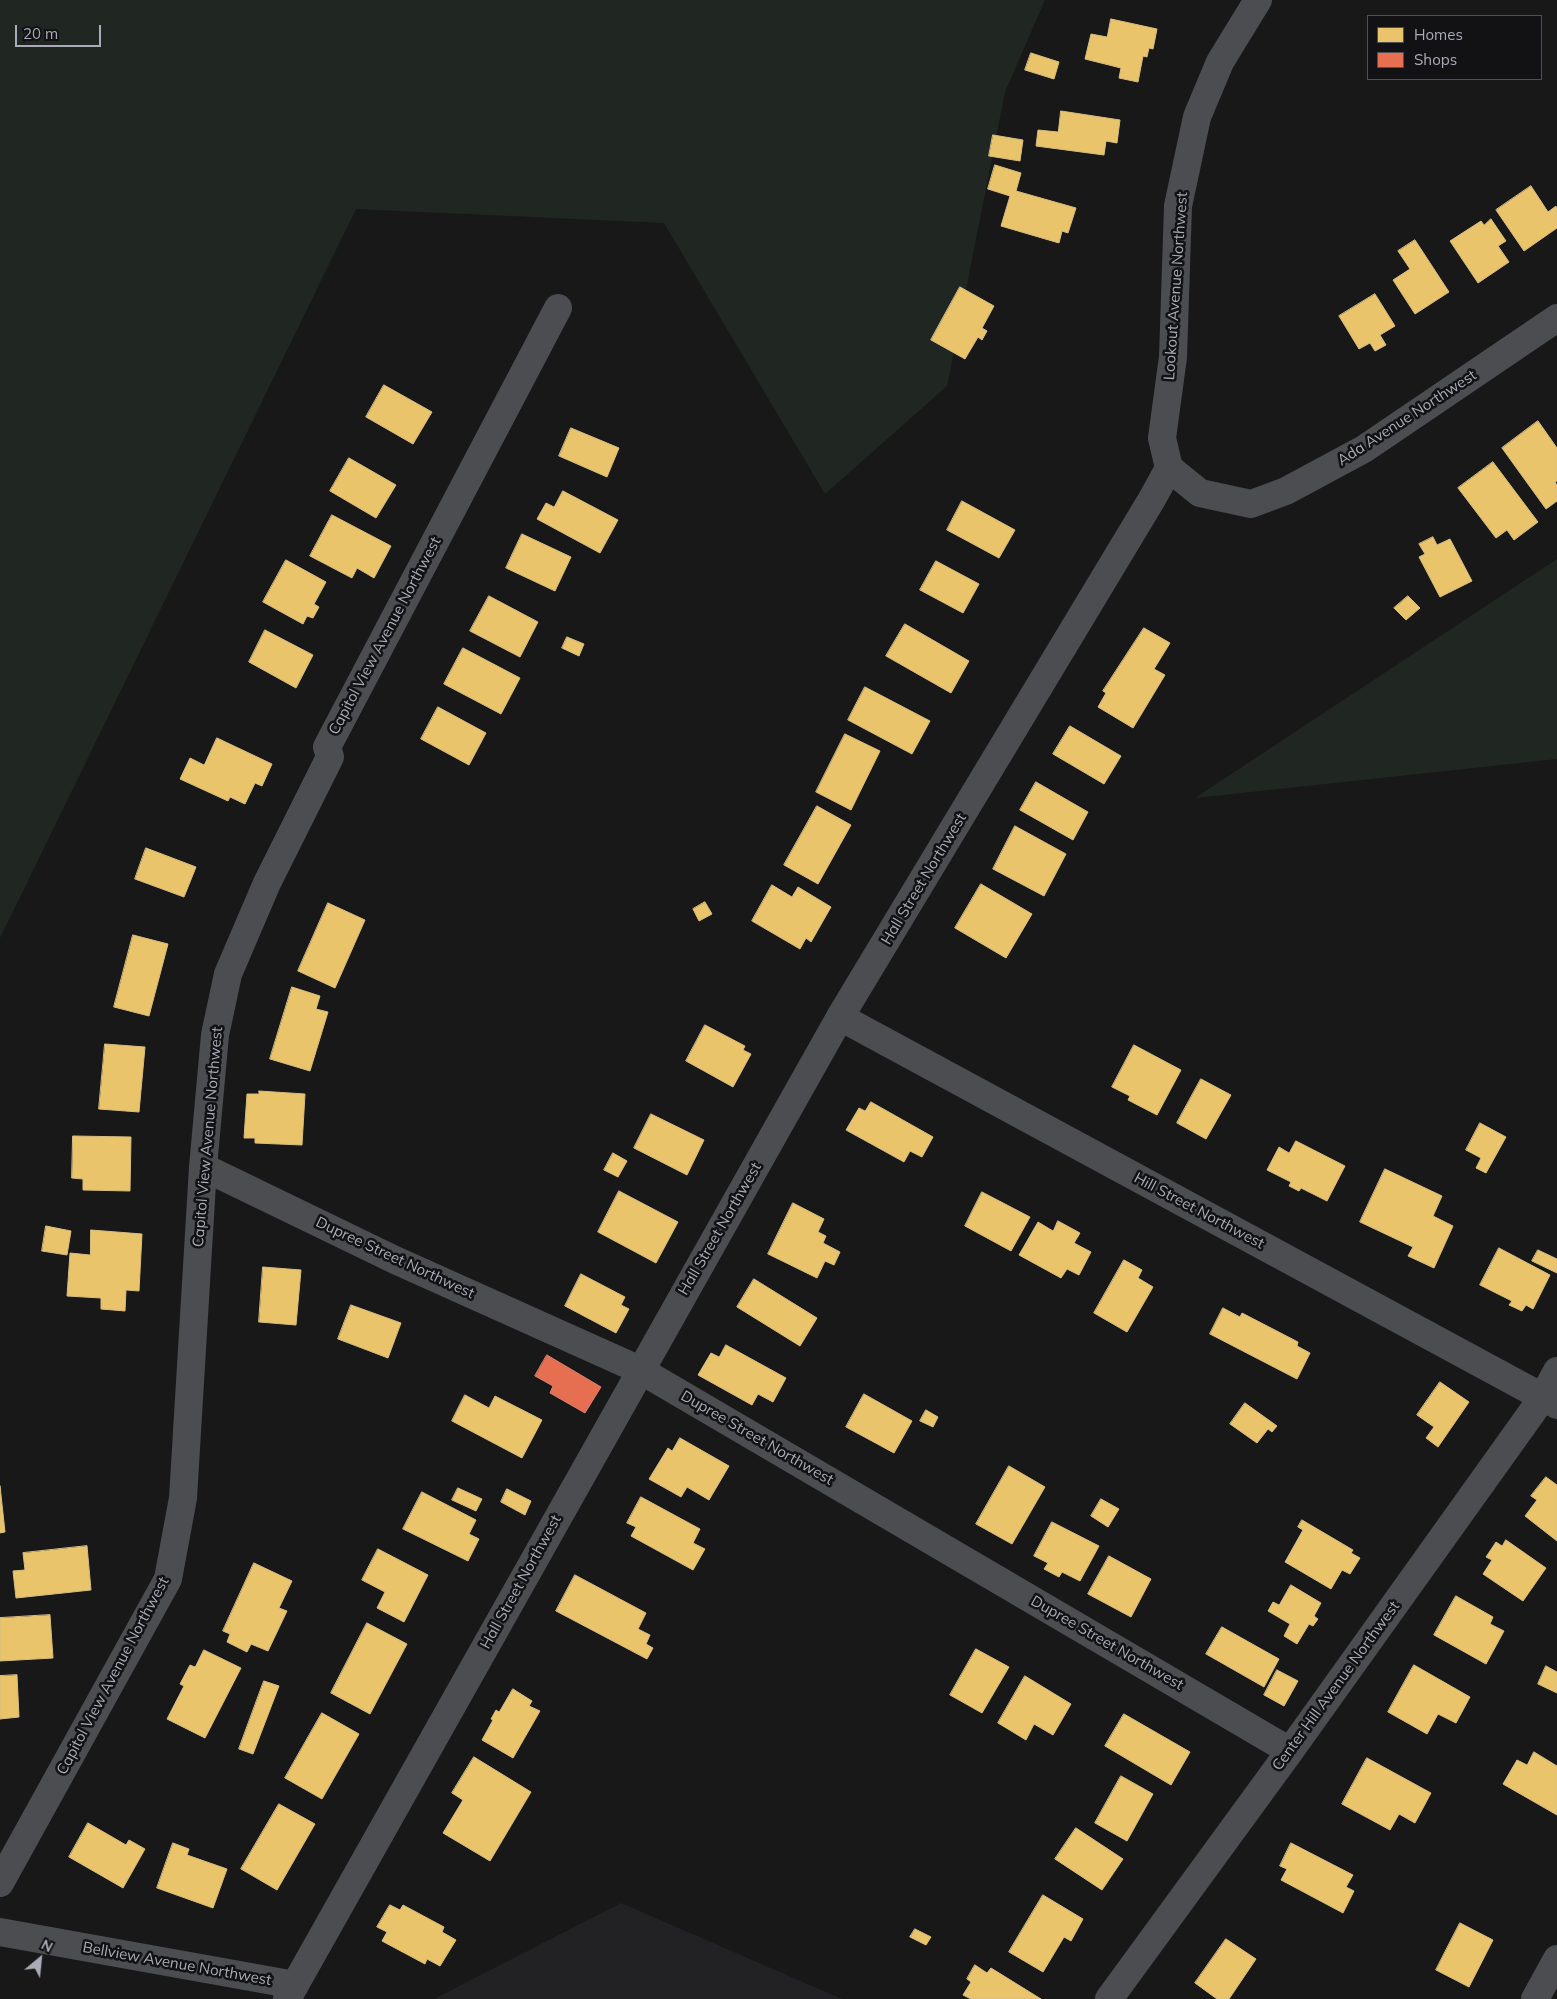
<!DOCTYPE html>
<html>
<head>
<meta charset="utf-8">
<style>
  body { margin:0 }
  #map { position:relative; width:1557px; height:1999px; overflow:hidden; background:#181818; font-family:Mulish,sans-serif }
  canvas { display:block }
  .legend { position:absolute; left:1367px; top:15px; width:175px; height:65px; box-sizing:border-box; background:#121214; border:1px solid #4e5056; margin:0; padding:6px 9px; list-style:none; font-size:15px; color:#a9acb8 }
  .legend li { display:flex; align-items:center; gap:10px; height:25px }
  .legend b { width:25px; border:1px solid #4e5056 }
  .north { position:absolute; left:15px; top:1934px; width:50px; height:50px; -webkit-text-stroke:4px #121214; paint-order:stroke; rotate:28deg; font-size:14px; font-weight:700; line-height:20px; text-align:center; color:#a9acb8 }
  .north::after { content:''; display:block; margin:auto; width:18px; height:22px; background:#a9acb8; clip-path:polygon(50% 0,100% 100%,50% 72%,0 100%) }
  .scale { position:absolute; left:15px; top:25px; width:86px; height:22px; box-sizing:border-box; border:2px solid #a9acb8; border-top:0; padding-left:6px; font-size:15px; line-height:18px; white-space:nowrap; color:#a9acb8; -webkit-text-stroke:4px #121214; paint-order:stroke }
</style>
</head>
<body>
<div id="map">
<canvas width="1557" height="1999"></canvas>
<ul class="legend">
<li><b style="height:14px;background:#e9c46a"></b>Homes</li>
<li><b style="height:14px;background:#e76f51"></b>Shops</li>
</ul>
<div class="north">N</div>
<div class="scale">20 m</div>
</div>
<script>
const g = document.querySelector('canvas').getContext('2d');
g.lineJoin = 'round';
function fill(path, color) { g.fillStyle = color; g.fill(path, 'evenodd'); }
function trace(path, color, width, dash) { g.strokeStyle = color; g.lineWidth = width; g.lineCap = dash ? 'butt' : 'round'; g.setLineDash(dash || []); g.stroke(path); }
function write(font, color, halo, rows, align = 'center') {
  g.font = font + ' Mulish,sans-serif'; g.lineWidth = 5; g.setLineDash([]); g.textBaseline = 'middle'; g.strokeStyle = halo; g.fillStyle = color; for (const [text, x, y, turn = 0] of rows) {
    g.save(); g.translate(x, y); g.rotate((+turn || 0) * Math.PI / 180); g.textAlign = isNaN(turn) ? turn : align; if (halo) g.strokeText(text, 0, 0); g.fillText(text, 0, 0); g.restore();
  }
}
const built = new Path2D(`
  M 621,1903 L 842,1999 L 434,1999 Z`);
const green = new Path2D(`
  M 0,0 L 1045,0 L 1005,92 L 947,386 L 825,494 L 664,223 L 356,209 L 0,938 Z
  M 1557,559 L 1557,759 L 1195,798 Z`);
const homes = new Path2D(`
  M 1111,19 L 1157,29 L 1153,49 L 1149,48 L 1147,57 L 1143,56 L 1138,82 L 1119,78 L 1121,68 L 1085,59 L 1091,34 L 1107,37 Z
  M 1031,53 L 1059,62 L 1054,79 L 1025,70 Z
  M 1061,111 L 1120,120 L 1117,143 L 1106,141 L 1104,155 L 1036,146 L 1038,130 L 1058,132 Z
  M 993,135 L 1023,140 L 1020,161 L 989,156 Z
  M 995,165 L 1021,173 L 1016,191 L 1076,208 L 1068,233 L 1062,231 L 1059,243 L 1001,226 L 1010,196 L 988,189 Z
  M 1531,186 L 1548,212 L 1556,206 L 1557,209 L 1557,228 L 1524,251 L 1496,210 Z
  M 1491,219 L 1506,241 L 1498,246 L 1509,262 L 1478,283 L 1450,241 L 1481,221 L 1484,225 Z
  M 1415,240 L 1449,292 L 1415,314 L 1393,280 L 1410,269 L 1398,251 Z
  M 960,287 L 994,306 L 982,328 L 987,331 L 982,340 L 978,337 L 965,359 L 931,340 Z
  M 1375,294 L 1395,326 L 1380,335 L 1386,345 L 1375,351 L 1370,343 L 1359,349 L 1339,316 Z
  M 384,385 L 432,412 L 413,444 L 366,417 Z
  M 1538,421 L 1557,448 L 1557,481 L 1555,482 L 1557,485 L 1557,501 L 1546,509 L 1502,448 Z
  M 571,428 L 619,448 L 607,477 L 559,456 Z
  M 349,458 L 396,485 L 376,518 L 330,491 Z
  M 1493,462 L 1538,522 L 1514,540 L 1507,530 L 1496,538 L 1458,488 Z
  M 563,491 L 618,520 L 600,553 L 537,519 L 546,503 L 554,507 Z
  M 962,501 L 1015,530 L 999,558 L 947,530 Z
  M 332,515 L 391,546 L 374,578 L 357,568 L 352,578 L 310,556 Z
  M 522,534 L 571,557 L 555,591 L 506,568 Z
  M 1433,537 L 1437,545 L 1450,539 L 1472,581 L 1440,597 L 1419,557 L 1425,554 L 1419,544 Z
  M 286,560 L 326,582 L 314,604 L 319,607 L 313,618 L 307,616 L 303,624 L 263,602 Z
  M 936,561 L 979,584 L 963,613 L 920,590 Z
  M 489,596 L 538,622 L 520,657 L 470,631 Z
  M 1408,596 L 1420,608 L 1406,620 L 1394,608 Z
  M 905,624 L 969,661 L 951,693 L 886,656 Z
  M 1144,628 L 1170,643 L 1154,669 L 1165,675 L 1133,728 L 1098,707 L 1106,693 L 1103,691 Z
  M 265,630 L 313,655 L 296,688 L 249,662 Z
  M 567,637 L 584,644 L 579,656 L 562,648 Z
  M 463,648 L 520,678 L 501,714 L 444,684 Z
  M 865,687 L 930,721 L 912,754 L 848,720 Z
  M 438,707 L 486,733 L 469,765 L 421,739 Z
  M 1070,726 L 1121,756 L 1104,784 L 1053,754 Z
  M 845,734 L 880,751 L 851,810 L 816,792 Z
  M 217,738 L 272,764 L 262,786 L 255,783 L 245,804 L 230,797 L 228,801 L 180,779 L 190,758 L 204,765 Z
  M 1036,782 L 1088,812 L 1073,840 L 1020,810 Z
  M 817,806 L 851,825 L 818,884 L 784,865 Z
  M 1015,826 L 1066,854 L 1044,896 L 993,869 Z
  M 146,848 L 196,867 L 184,897 L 135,879 Z
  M 981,884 L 1032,914 L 1006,958 L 955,928 Z
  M 772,885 L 792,897 L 798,887 L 831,907 L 811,942 L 806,938 L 800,949 L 752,921 Z
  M 705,902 L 712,914 L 699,921 L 693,909 Z
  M 328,903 L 365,920 L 335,988 L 298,971 Z
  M 133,935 L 168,944 L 149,1016 L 114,1007 Z
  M 292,987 L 320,996 L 316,1009 L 328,1012 L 310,1071 L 270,1059 Z
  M 705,1025 L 745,1046 L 743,1050 L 751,1054 L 733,1087 L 686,1061 Z
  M 105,1044 L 145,1047 L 139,1112 L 99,1109 Z
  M 1134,1045 L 1181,1070 L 1157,1115 L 1128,1100 L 1130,1096 L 1112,1087 Z
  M 1201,1079 L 1231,1095 L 1206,1139 L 1177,1123 Z
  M 259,1091 L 305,1094 L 302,1145 L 255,1143 L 255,1138 L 244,1138 L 247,1094 L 259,1094 Z
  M 871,1102 L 933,1137 L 922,1157 L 910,1151 L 904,1162 L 846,1130 L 859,1108 L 865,1111 Z
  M 651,1114 L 704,1140 L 687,1175 L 634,1148 Z
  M 1480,1123 L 1506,1137 L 1486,1173 L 1476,1168 L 1481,1158 L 1466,1150 Z
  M 73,1136 L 131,1137 L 130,1191 L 83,1190 L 83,1179 L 72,1178 Z
  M 1296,1141 L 1345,1166 L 1327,1201 L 1301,1188 L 1299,1191 L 1289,1186 L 1291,1182 L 1267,1170 L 1279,1147 L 1289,1153 Z
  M 613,1153 L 627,1161 L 618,1177 L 604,1170 Z
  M 1385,1169 L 1442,1196 L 1433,1216 L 1453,1226 L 1434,1268 L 1408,1256 L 1413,1247 L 1360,1222 Z
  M 619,1191 L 678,1222 L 656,1263 L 598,1232 Z
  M 982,1192 L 1030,1217 L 1011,1251 L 965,1226 Z
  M 793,1203 L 824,1219 L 818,1232 L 826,1236 L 823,1243 L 840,1252 L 834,1265 L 825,1261 L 817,1278 L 768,1254 Z
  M 1058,1221 L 1080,1233 L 1074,1243 L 1091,1252 L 1079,1275 L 1067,1269 L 1061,1278 L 1019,1255 L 1038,1222 L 1053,1231 Z
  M 46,1226 L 71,1231 L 67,1255 L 42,1251 Z
  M 91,1230 L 142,1234 L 139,1291 L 126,1290 L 125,1311 L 101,1309 L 101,1298 L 67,1296 L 70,1253 L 90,1255 Z
  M 1499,1248 L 1550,1275 L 1533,1309 L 1526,1305 L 1522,1311 L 1509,1305 L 1512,1301 L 1480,1285 Z
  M 1538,1250 L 1557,1259 L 1557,1273 L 1532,1261 Z
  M 1124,1260 L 1142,1270 L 1138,1278 L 1153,1287 L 1127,1332 L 1094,1313 Z
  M 263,1267 L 301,1270 L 296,1325 L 259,1322 Z
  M 581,1274 L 625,1297 L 621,1305 L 629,1309 L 616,1333 L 565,1306 Z
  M 754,1279 L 817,1318 L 800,1346 L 737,1307 Z
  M 351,1305 L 401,1323 L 388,1358 L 338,1339 Z
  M 1223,1308 L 1240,1317 L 1242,1313 L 1298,1342 L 1297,1346 L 1310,1353 L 1297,1379 L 1210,1334 Z
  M 726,1345 L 786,1378 L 773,1402 L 758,1394 L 752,1405 L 698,1375 L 711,1353 L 719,1357 Z
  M 1440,1382 L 1469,1402 L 1438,1447 L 1426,1438 L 1434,1427 L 1417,1415 Z
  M 864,1394 L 912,1421 L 894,1453 L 846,1427 Z
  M 465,1395 L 489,1408 L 495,1396 L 542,1420 L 522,1458 L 452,1421 Z
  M 1245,1403 L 1277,1426 L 1272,1432 L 1268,1429 L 1257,1443 L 1230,1424 Z
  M 926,1410 L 938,1417 L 933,1427 L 920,1421 Z
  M 680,1438 L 729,1466 L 709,1500 L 687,1487 L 681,1497 L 649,1479 L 668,1448 L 672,1451 Z
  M 1009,1466 L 1045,1487 L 1012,1544 L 976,1524 Z
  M 1546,1477 L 1557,1485 L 1557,1541 L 1525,1516 L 1537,1500 L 1531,1496 Z
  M 0,1486 L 5,1532 L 0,1533 Z
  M 458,1488 L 482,1499 L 476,1511 L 452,1500 Z
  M 507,1489 L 531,1501 L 525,1515 L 501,1502 Z
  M 422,1492 L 476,1520 L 469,1534 L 479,1539 L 468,1561 L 403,1529 Z
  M 641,1497 L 700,1529 L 693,1543 L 705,1549 L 693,1570 L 631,1536 L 636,1527 L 627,1523 Z
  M 1101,1499 L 1119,1509 L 1108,1527 L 1091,1516 Z
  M 1302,1520 L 1353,1550 L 1351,1553 L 1360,1558 L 1350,1574 L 1342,1570 L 1331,1589 L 1285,1562 L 1303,1530 L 1298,1527 Z
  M 1052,1522 L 1099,1546 L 1080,1581 L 1062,1572 L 1059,1577 L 1044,1569 L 1048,1563 L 1034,1556 Z
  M 1506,1540 L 1546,1568 L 1523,1601 L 1483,1574 L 1492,1560 L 1486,1557 L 1496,1542 L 1502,1546 Z
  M 87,1546 L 91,1590 L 16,1598 L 13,1571 L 25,1570 L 23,1553 Z
  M 378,1549 L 428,1575 L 404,1622 L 377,1608 L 385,1592 L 362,1580 Z
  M 1109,1556 L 1151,1579 L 1131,1617 L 1088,1594 Z
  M 254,1563 L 292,1581 L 279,1608 L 287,1611 L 268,1651 L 251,1644 L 247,1652 L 227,1642 L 230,1634 L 223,1631 Z
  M 575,1575 L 646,1613 L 638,1629 L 650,1635 L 646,1644 L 653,1648 L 647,1659 L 556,1611 Z
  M 1291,1585 L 1321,1603 L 1314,1616 L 1318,1619 L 1313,1626 L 1309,1624 L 1297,1644 L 1284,1636 L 1290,1624 L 1268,1611 L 1273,1602 L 1279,1605 Z
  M 1456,1596 L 1493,1617 L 1490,1624 L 1504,1631 L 1486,1664 L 1434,1635 Z
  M 50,1615 L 53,1658 L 0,1661 L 0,1618 Z
  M 367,1623 L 407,1644 L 370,1714 L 331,1693 Z
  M 1222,1627 L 1279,1659 L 1264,1687 L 1206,1654 Z
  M 976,1649 L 1009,1667 L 982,1713 L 950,1695 Z
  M 204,1650 L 241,1668 L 205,1738 L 167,1719 L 184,1686 L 180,1684 L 190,1665 L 195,1667 Z
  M 1414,1665 L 1470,1697 L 1456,1723 L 1438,1714 L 1427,1734 L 1388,1712 Z
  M 1546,1666 L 1557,1672 L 1557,1693 L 1538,1684 Z
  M 1277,1670 L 1298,1681 L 1284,1706 L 1264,1695 Z
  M 17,1675 L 19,1717 L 0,1719 L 0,1676 Z
  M 1025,1676 L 1071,1704 L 1053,1735 L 1034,1724 L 1026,1740 L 998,1723 Z
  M 264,1681 L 279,1686 L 253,1754 L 239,1749 Z
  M 513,1689 L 532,1701 L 529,1706 L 540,1711 L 513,1758 L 482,1740 L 493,1720 L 491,1719 L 496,1710 L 499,1712 Z
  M 322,1713 L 359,1734 L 322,1799 L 285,1778 Z
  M 1124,1714 L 1190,1752 L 1171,1785 L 1105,1746 Z
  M 1534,1752 L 1557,1766 L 1557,1815 L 1503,1784 L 1517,1760 L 1527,1765 Z
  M 474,1757 L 531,1792 L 490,1861 L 443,1833 L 463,1800 L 452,1793 Z
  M 1367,1758 L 1431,1793 L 1415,1823 L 1399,1814 L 1390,1830 L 1342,1804 Z
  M 1121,1776 L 1153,1794 L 1127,1841 L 1095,1823 Z
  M 279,1804 L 315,1824 L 277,1890 L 241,1869 Z
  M 88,1823 L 126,1845 L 129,1840 L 145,1849 L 123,1888 L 69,1857 Z
  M 1076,1828 L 1123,1859 L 1102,1890 L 1055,1859 Z
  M 173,1843 L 189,1849 L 187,1855 L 227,1869 L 213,1908 L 157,1888 Z
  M 1291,1843 L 1353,1875 L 1346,1887 L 1354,1891 L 1343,1913 L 1281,1880 L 1287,1869 L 1280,1866 Z
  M 1043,1895 L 1083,1919 L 1071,1941 L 1064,1937 L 1043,1972 L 1009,1952 Z
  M 390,1905 L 400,1910 L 403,1905 L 444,1927 L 442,1932 L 456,1940 L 440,1966 L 427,1959 L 425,1964 L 382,1941 L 387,1932 L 377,1927 Z
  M 1460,1923 L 1493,1940 L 1469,1987 L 1436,1970 Z
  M 915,1929 L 931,1937 L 926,1945 L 910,1937 Z
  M 1226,1939 L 1256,1959 L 1229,1999 L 1217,1999 L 1195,1983 Z
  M 975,1965 L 987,1973 L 991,1968 L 1041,1999 L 971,1999 L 963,1995 L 971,1982 L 967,1979 Z`);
const shops = new Path2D(`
  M 547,1355 L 601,1387 L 585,1413 L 550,1393 L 553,1386 L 535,1376 Z`);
const minor = new Path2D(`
  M 1169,468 L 1162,438 L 1173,357 L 1178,206 L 1197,117 L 1220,62 L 1258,0
  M 1169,468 L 1200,493 L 1251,504 L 1286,491 L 1364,449 L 1557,318
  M 840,1017 L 1557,1405
  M 203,1167 L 395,1260 L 640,1370 L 1290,1751
  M 0,1883 L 168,1579 L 183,1498 L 203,1167 L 215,1035 L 228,974 L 267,883 L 330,757 L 327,747 L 558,308
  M 0,1932 L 295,1985
  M 287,1999 L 840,1017 L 1152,499 L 1169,468
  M 1109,1999 L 1290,1751 L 1543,1397 L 1557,1371
  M 1535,1999 L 1557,1959`);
const streetNames = [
  ["Lookout Avenue Northwest",1176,286,-86],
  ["Ada Avenue Northwest",1407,418,-33],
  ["Capitol View Avenue Northwest",385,636,-62],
  ["Hall Street Northwest",924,879,-59],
  ["Capitol View Avenue Northwest",208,1137,-85],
  ["Hill Street Northwest",1199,1211,28],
  ["Hall Street Northwest",720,1229,-60],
  ["Dupree Street Northwest",395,1258,25],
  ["Dupree Street Northwest",757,1438,30],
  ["Hall Street Northwest",521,1582,-61],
  ["Dupree Street Northwest",1107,1643,30],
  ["Capitol View Avenue Northwest",113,1676,-62],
  ["Center Hill Avenue Northwest",1336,1686,-54],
  ["Bellview Avenue Northwest",177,1964,10]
];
fill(built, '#222224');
fill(green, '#202722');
fill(homes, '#e9c46a');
trace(homes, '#d6bd81', 1);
fill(shops, '#e76f51');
trace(shops, '#d48170', 1);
trace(minor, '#4c4d51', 28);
write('15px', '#a9acb8', '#121214', streetNames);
</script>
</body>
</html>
